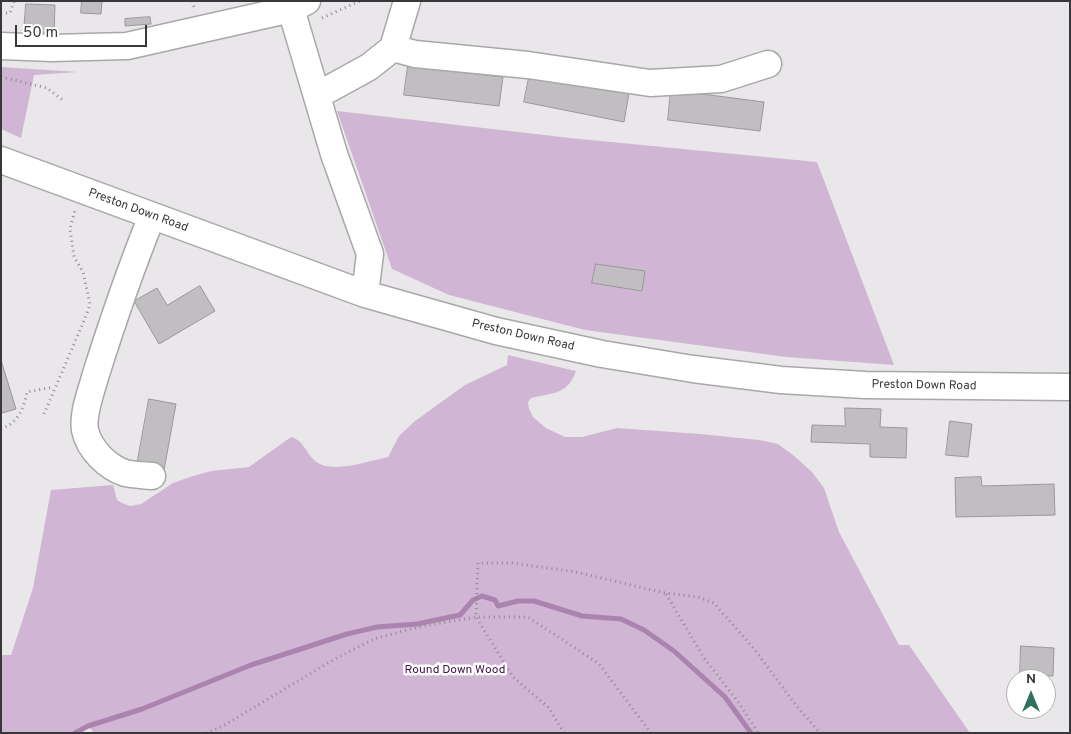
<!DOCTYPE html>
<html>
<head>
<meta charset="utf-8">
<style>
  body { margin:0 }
  #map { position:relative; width:1071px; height:734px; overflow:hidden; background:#eae7ea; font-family:Overpass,sans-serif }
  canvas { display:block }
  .frame { position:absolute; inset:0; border:2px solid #383739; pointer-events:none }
  .north { position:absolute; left:1006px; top:669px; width:50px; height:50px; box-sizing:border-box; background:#fff; border:1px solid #afafb0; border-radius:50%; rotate:0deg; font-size:14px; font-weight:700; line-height:20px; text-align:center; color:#383739 }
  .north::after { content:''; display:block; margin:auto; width:18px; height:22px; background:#31715f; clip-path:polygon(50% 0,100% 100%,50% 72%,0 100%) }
  .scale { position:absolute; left:15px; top:25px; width:132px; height:22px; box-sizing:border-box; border:2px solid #383739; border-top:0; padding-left:6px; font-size:15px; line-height:18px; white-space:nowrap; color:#383739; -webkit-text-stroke:4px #fff; paint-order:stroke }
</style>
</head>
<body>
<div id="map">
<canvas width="1071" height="734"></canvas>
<div class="frame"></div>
<div class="north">N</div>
<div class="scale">50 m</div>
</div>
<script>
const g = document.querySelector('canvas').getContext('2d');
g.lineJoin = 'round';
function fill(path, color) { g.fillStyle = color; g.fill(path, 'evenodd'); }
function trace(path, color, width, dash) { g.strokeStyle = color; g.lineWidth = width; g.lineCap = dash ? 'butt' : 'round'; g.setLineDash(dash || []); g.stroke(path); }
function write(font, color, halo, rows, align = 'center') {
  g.font = font + ' Overpass,sans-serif'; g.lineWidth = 5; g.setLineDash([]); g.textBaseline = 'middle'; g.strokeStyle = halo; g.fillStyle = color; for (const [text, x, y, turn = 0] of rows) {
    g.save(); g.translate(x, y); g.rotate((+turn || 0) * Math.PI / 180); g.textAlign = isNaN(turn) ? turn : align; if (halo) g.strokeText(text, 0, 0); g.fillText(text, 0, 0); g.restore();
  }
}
const green = new Path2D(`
  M 1,67 L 78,72 L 34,75 L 21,138 L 1,129 Z
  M 337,111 L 570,138 L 817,162 L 894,365 L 786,357 L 585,330 L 449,295 L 392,269 Z
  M 508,355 L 576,371 C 568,395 551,393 531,398 L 528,402 L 529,409 L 533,417 L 546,428 L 565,437 L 582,437 L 617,428 L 700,434 L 759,440 L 778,444 L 793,455 L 812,472 L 824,488 L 839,532 L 899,645 L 909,645 L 970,733 L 94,733 L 88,726 L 75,733 L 1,733 L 1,655 L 11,655 L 33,588 L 51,490 L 113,485 L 117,500 L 122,503 L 130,506 L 141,504 L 173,483 L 193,476 L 211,471 L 249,467 L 291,437 C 303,440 305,451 313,459 C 329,476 367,461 388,457 L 399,436 L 415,421 L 465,385 L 507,365 Z`);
const stream = new Path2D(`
  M 75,733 L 88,726 L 142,709 L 251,665 L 347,634 L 377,627 L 417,624 L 460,615 L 473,600 L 482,596 L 495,600 L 498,606 L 518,601 L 534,601 L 582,616 L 621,619 L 644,630 L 674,651 L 725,697 L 751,733`);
const building = new Path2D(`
  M 82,1 L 102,1 L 101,14 L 81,13 Z
  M 26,4 L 55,5 L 54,34 L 24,32 Z
  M 150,17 L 151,24 L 125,26 L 125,19 Z
  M 408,66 L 503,77 L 499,106 L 404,95 Z
  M 530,73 L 629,93 L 624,122 L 524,102 Z
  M 671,90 L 764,102 L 760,131 L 668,120 Z
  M 596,264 L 645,271 L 642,291 L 592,283 Z
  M 200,286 L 215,311 L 159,344 L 134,301 L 157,288 L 167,305 Z
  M 1,360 L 16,409 L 2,413 L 1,411 Z
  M 149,399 L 176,404 L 164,470 L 137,465 Z
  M 845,408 L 881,409 L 880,427 L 907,428 L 906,458 L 870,457 L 870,444 L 811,442 L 812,425 L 845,426 Z
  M 950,421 L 972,424 L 968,457 L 946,455 Z
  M 981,477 L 982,486 L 1054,484 L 1055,515 L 956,517 L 955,478 Z
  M 1021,646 L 1054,648 L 1053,676 L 1020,675 Z`);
const path = new Path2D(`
  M 192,1 L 194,7
  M 1,13 L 10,13 L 14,1
  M 322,18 L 360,1
  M 1,77 L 47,88 L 64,101
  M 44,414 L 86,316 L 90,304 L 83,272 L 74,257 L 70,229 L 75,210
  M 1,429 C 18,423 24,408 27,392 L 54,387
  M 666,594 L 704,658 L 739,703 L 758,733
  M 206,733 L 223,726 L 333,660 L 374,639 L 414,628 L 476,617 L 528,617 L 599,664 L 651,733
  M 564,733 L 548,707 L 513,677 L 476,617 L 478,563 L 513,563 L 576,572 L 665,593 L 698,597 L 714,603 L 754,649 L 795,704 L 820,733`);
const minor = new Path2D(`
  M 291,9 L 334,154 L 370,254 L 365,294
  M 1,46 L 52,48 L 127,46 L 291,9 L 307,1
  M 393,48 L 415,54 L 528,65 L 650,83 L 721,79 L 768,64
  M 316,91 L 329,89 L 369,67 L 393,48 L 407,1
  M 1,160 L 365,294 L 496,331 L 602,354 L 693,369 L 781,380 L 865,385 L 1070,387
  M 152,216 C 131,268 113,320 96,374 C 92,389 82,414 85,430 C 89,449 107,467 125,473 C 133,475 143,475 152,476`);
const streetNames = [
  ["Preston Down Road",138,211,20],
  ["Preston Down Road",523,336,13],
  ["Preston Down Road",924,386,1]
];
const parkNames = [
  ["Round Down Wood",455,671]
];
fill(green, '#d1b5d5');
trace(stream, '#aa84af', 5);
fill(building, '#c0bec0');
trace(building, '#99979a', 1);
trace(minor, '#a9a7a9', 29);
trace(path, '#8e8c8f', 3, [1, 4]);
trace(minor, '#fff', 26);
write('12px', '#383739', '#fff', streetNames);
write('12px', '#401147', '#fff', parkNames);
</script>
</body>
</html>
